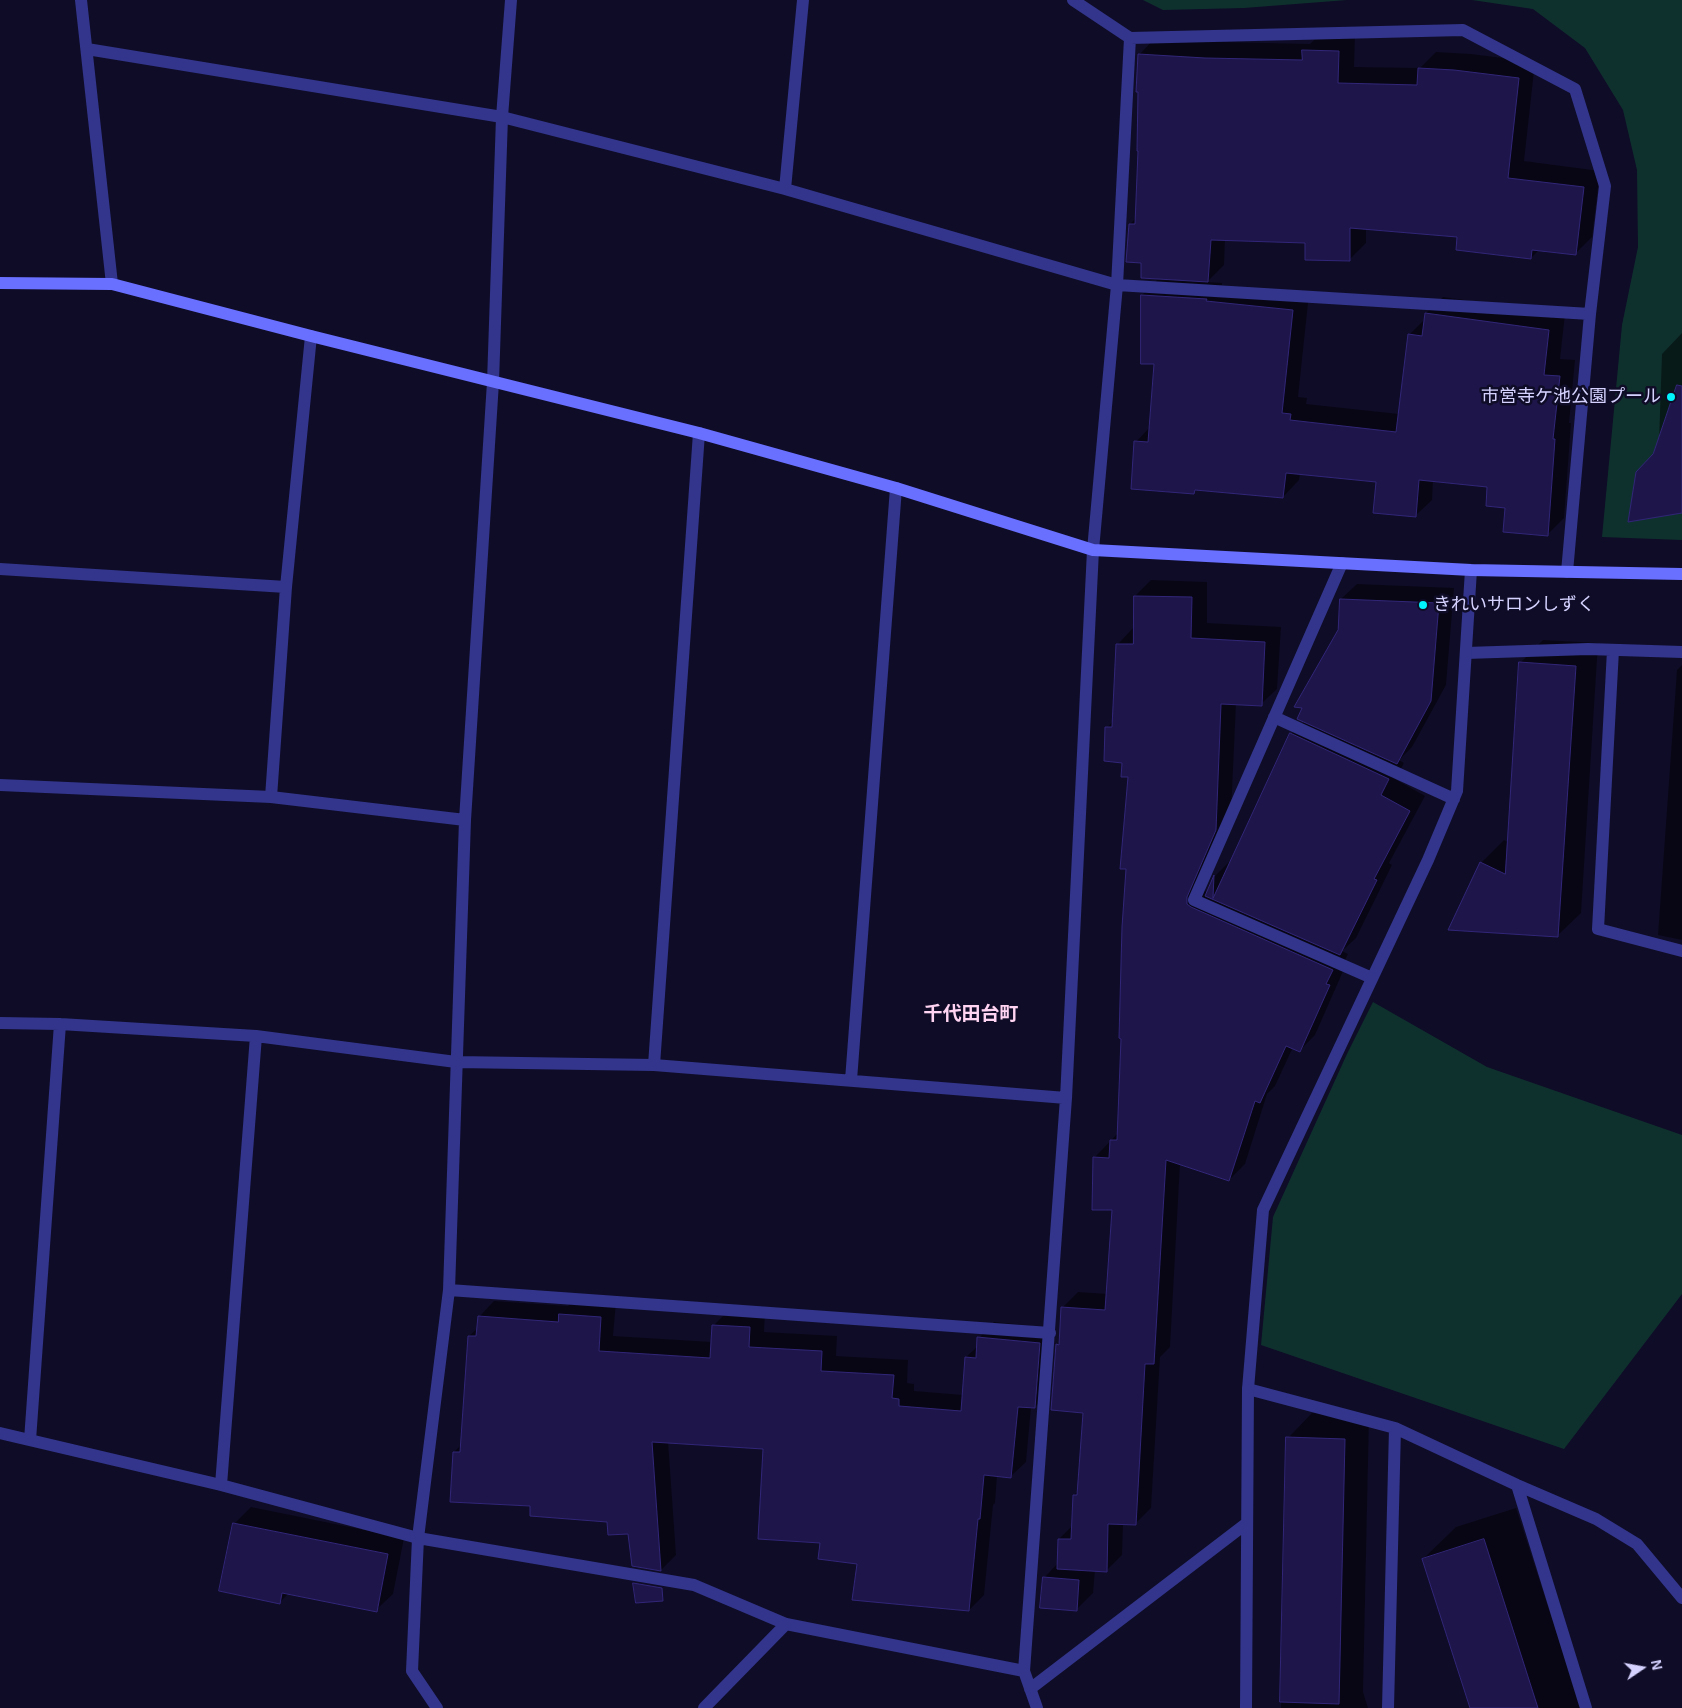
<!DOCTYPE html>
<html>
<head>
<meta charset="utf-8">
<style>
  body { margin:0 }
  #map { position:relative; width:1682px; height:1708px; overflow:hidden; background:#0f0c27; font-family:Helvetica,sans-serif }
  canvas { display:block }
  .north { position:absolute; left:1617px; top:1643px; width:50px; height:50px; -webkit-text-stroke:4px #0f0c27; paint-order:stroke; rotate:78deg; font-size:14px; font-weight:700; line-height:20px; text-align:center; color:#d5d2ff }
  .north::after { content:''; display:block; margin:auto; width:18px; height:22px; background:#d5d2ff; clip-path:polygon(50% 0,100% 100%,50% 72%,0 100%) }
</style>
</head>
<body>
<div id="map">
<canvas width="1682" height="1708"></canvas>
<div class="north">N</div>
</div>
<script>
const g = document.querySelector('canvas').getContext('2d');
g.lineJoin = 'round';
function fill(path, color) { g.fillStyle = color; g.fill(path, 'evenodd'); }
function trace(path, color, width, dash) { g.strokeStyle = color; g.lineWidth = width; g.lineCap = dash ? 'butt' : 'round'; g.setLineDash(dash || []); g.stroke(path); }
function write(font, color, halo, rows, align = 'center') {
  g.font = font + ' Helvetica,"Noto Sans JP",sans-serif'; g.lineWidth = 5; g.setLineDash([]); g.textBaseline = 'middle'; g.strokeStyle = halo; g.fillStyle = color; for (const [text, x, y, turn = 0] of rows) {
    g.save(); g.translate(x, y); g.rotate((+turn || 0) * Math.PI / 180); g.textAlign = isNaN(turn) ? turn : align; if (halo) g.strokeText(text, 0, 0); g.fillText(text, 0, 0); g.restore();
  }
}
const green = new Path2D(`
  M 1143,0 L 1347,0 L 1244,8 L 1163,10 Z
  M 1472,0 L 1682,0 L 1682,540 L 1602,537 L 1622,325 L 1638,247 L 1637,170 L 1623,110 L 1585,48 L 1533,9 Z
  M 1373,1002 L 1487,1067 L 1682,1135 L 1682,1294 L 1564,1449 L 1261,1345 L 1273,1217 L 1347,1054 Z`);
const shadow = new Path2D(`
  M 1320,34 L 1355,35 L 1354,67 L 1420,68 L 1436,52 L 1471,54 L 1535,62 L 1524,161 L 1600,171 L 1592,237 L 1575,254 L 1539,250 L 1531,258 L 1459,236 L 1366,228 L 1366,243 L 1349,260 L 1306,242 L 1225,239 L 1224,265 L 1207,282 L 1222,283 L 1222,285 L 1309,294 L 1298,397 L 1307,398 L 1306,404 L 1399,414 L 1409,335 L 1426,318 L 1426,313 L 1443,297 L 1565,314 L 1560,359 L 1575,360 L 1569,423 L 1571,423 L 1564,518 L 1548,534 L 1506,506 L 1489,486 L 1433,480 L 1432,500 L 1415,516 L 1377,481 L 1300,473 L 1299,480 L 1283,497 L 1198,489 L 1194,493 L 1136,442 L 1150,427 L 1155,363 L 1142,295 L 1159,278 L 1143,262 L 1130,224 L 1136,218 L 1140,150 L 1139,55 L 1155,38 L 1222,42 L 1310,44 Z
  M 1682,333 L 1682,511 L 1654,455 L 1659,441 L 1662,354 Z
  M 1151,580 L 1207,582 L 1207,623 L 1281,627 L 1277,689 L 1261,704 L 1236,703 L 1231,813 L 1201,885 L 1207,893 L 1215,876 L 1229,862 L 1229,867 L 1291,734 L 1305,721 L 1339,630 L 1341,599 L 1357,584 L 1454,588 L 1446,685 L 1412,747 L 1399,760 L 1404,763 L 1395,779 L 1425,796 L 1389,863 L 1392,865 L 1356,938 L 1342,951 L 1348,954 L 1341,968 L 1344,969 L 1315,1035 L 1300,1050 L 1293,1047 L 1275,1086 L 1267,1094 L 1245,1164 L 1229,1180 L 1180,1164 L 1170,1347 L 1160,1357 L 1151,1508 L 1135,1524 L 1123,1524 L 1122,1555 L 1106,1571 L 1095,1570 L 1093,1593 L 1076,1610 L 1044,1578 L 1058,1563 L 1059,1539 L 1073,1525 L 1074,1495 L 1079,1490 L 1084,1412 L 1057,1345 L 1060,1342 L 1063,1307 L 1078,1292 L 1108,1294 L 1113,1209 L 1094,1158 L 1118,1133 L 1129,776 L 1124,761 L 1107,728 L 1114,720 L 1118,644 L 1133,628 L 1135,596 Z
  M 1543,640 L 1598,643 L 1581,913 L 1557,936 L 1481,863 L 1504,840 L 1508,842 L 1520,663 Z
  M 1682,665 L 1682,940 L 1658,935 L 1677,670 Z
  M 575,1300 L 616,1302 L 613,1336 L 712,1342 L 714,1325 L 729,1310 L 765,1312 L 764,1332 L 837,1336 L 836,1356 L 908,1360 L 907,1383 L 914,1384 L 914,1391 L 963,1395 L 966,1357 L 978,1346 L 979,1338 L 994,1322 L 1055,1328 L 1050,1391 L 1035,1407 L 1031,1407 L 1026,1462 L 1010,1477 L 997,1476 L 995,1503 L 993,1505 L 984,1595 L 969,1610 L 858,1563 L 822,1542 L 764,1448 L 668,1441 L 676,1555 L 661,1570 L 629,1532 L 608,1520 L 532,1505 L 454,1452 L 462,1444 L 469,1336 L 478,1328 L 479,1317 L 494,1301 L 568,1306 Z
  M 1312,1413 L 1369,1415 L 1363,1692 L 1368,1708 L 1281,1708 L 1288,1438 Z
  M 251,1507 L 404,1538 L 393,1594 L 376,1610 L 289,1593 L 279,1603 L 234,1524 Z
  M 1516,1508 L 1581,1708 L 1472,1708 L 1423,1559 L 1456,1527 Z`);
const building = new Path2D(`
  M 1302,50 L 1339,51 L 1338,83 L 1417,85 L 1418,68 L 1454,70 L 1519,78 L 1508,178 L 1584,187 L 1576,255 L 1532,250 L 1531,259 L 1456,250 L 1457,237 L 1350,228 L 1350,261 L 1305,260 L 1305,243 L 1211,240 L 1208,282 L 1141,278 L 1141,263 L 1126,262 L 1129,224 L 1135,224 L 1138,151 L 1137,151 L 1138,92 L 1136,92 L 1138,54 L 1205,58 L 1302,60 Z
  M 1141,295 L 1207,299 L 1206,301 L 1293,310 L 1282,413 L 1291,414 L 1290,420 L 1396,432 L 1408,334 L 1422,336 L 1425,313 L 1549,330 L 1544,375 L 1560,376 L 1553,439 L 1555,439 L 1548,536 L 1503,532 L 1505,508 L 1486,506 L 1487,487 L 1419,480 L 1416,517 L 1373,513 L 1376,482 L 1286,473 L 1283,498 L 1195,490 L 1194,494 L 1131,489 L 1134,441 L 1148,442 L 1154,364 L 1141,364 Z
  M 1677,385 L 1682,386 L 1682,513 L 1628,522 L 1636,472 L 1653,454 Z
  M 1134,596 L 1192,597 L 1191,638 L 1265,642 L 1262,706 L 1221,704 L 1216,830 L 1187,897 L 1187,904 L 1191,907 L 1333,970 L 1326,984 L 1330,985 L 1300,1052 L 1286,1046 L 1260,1103 L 1255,1101 L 1229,1181 L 1166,1160 L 1154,1364 L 1145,1364 L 1136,1525 L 1108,1524 L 1107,1572 L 1057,1569 L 1058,1539 L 1071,1539 L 1073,1495 L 1077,1495 L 1083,1413 L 1051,1410 L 1056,1344 L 1059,1345 L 1061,1307 L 1105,1310 L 1112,1210 L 1092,1210 L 1093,1157 L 1109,1158 L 1110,1140 L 1117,1140 L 1121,1039 L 1119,1038 L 1122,927 L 1126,869 L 1120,869 L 1128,777 L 1121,777 L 1122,763 L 1104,761 L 1105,727 L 1112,727 L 1116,644 L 1133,644 Z
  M 1340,599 L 1439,603 L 1431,701 L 1397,764 L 1297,719 L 1302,708 L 1294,707 L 1338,630 Z
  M 1519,662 L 1576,666 L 1558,937 L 1448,930 L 1480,862 L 1505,874 Z
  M 1290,733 L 1389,779 L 1381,795 L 1410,811 L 1374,879 L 1377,880 L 1340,955 L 1205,896 L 1214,875 L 1213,898 Z
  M 559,1314 L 601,1317 L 599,1351 L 710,1358 L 712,1325 L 750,1327 L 749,1347 L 822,1351 L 821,1371 L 894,1375 L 892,1398 L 899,1399 L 899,1406 L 961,1411 L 965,1357 L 976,1358 L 977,1337 L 1040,1343 L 1035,1408 L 1018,1407 L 1011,1478 L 984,1475 L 980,1519 L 978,1519 L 969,1611 L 852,1600 L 857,1564 L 818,1559 L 820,1543 L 758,1539 L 763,1449 L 652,1442 L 661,1571 L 632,1566 L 628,1534 L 608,1535 L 607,1522 L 530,1516 L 530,1506 L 450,1502 L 453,1452 L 460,1452 L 468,1336 L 476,1336 L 478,1316 L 558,1322 Z
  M 1286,1437 L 1345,1439 L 1339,1704 L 1280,1702 Z
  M 233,1523 L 388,1554 L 377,1612 L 282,1593 L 280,1604 L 219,1591 Z
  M 1484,1539 L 1538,1708 L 1470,1708 L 1422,1559 Z
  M 1043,1577 L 1079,1580 L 1077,1611 L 1040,1608 Z
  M 633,1583 L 662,1588 L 663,1601 L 636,1603 Z`);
const lane = new Path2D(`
  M 1613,650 L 1598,929 L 1682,951
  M 1466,653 L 1588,649 L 1682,652
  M 1248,1389 L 1395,1428 L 1517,1485 L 1596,1519 L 1637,1544 L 1682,1598
  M 1517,1485 L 1586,1708
  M 1388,1708 L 1395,1428`);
const street = new Path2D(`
  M 81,0 L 112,284
  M 1073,0 L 1130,38 L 1463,30 L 1575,89 L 1605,186 L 1590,314 L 1567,572
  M 87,49 L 502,117 L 785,189 L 1117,285 L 1590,314
  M 785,189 L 803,0
  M 1342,563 L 1194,900 L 1372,978
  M 0,569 L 286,587
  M 1274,717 L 1454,799
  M 0,785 L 271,797 L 465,820
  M 271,797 L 286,587 L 311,336
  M 0,1023 L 60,1024 L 256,1036 L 456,1062 L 654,1065 L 1066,1098
  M 654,1065 L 699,433
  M 851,1080 L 896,488
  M 449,1290 L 1050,1333
  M 0,1433 L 221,1485 L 418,1538 L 694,1585 L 786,1624 L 1024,1671
  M 30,1440 L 60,1024
  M 221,1485 L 256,1036
  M 1030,1689 L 1247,1523
  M 437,1708 L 412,1671 L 418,1538 L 449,1290 L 465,820 L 493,382 L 502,117 L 511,0
  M 704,1708 L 786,1624
  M 1037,1708 L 1024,1671 L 1066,1098 L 1093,550 L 1117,285 L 1130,38
  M 1246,1708 L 1248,1389 L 1263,1210 L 1428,860 L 1457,791 L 1471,570`);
const secondary = new Path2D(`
  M 0,283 L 112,284 L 311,336 L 699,433 L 896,488 L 1093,550 L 1471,570 L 1682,574`);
const markers = [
  [1671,397,5,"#00f4fd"],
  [1423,605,5,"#00f4fd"]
];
const poiNames = [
  ["市営寺ケ池公園プール",1661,397],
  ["きれいサロンしずく",1433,605,"left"]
];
const neighbourhoodNames = [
  ["千代田台町",971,1015]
];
fill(green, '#0f312e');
fill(shadow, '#0007');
fill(building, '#1e164a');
trace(building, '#312678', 1);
trace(lane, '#32358b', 12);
trace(street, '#32358b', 12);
trace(secondary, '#696fff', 12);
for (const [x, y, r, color] of markers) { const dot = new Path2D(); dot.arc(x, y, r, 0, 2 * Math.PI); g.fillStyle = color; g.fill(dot); trace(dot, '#0f0c27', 2); }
write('18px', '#d5d2ff', '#0f0c27', poiNames, 'right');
write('bold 19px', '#ffd4f2', '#0f0c27', neighbourhoodNames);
</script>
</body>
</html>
